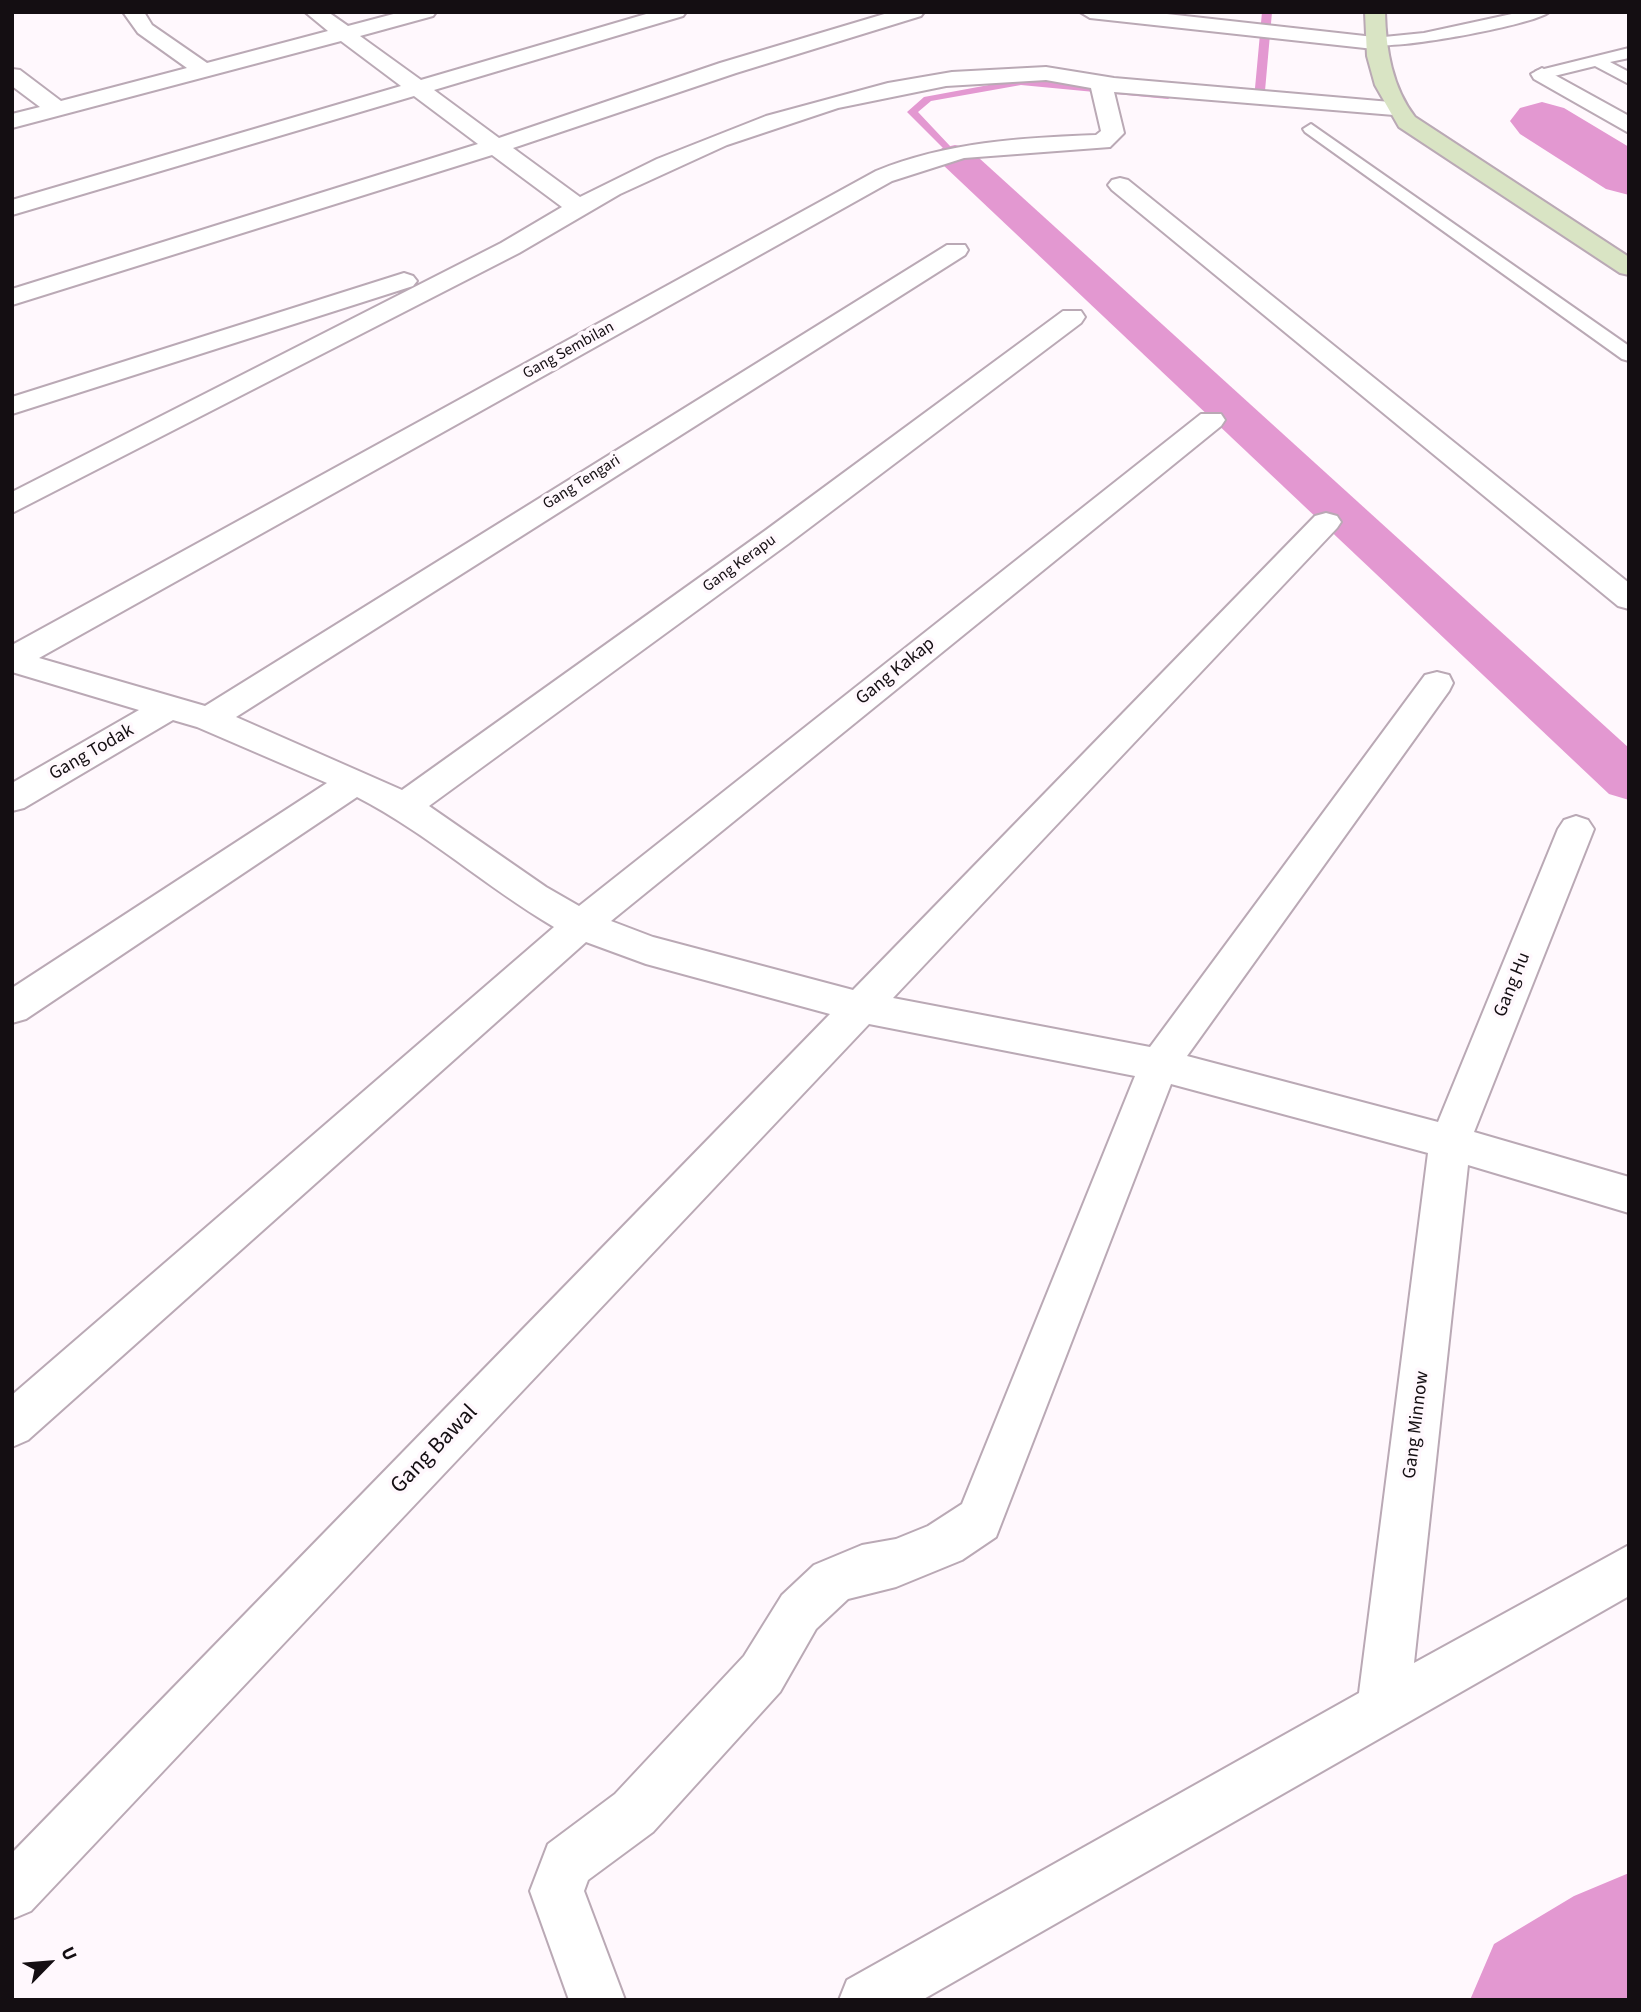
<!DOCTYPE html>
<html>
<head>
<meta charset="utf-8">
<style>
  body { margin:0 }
  #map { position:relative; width:1641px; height:2012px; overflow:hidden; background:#fff8fd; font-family:"Source Sans 3",sans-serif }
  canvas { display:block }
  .frame { position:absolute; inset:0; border:14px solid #140e12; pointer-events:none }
  .north { position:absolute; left:14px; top:1928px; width:70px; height:70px; -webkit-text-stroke:5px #fff8fd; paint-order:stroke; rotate:65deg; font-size:19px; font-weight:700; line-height:28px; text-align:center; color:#140e12 }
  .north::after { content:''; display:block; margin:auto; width:24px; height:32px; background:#140e12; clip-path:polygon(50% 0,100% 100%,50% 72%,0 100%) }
</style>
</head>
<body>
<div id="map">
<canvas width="1641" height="2012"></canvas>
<div class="frame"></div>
<div class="north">U</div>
</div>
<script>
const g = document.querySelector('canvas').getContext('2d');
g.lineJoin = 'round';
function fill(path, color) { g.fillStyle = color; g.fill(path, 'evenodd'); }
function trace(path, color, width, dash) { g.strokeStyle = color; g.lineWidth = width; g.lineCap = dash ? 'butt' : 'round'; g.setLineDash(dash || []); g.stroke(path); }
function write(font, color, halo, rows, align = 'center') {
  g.font = font + ' "Source Sans 3",sans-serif'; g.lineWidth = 7; g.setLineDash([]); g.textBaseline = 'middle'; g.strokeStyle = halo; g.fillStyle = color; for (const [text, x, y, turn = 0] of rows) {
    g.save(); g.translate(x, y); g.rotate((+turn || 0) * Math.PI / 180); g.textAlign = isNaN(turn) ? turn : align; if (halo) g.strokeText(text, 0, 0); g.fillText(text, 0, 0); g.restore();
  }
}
const stream = new Path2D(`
  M 1262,12 L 1272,12 L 1264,102 L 1248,105 L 1243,102 L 1254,99 Z
  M 1021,79 L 1168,93 L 1173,96 L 1168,99 L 1021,85 L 931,101 L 918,112 L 950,146 L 951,148 L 946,151 L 907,112 L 924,97 Z`);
const canal = new Path2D(`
  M 955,145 L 968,148 L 1629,748 L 1629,800 L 1609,794 L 942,164 L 936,156 L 942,148 Z`);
const river = new Path2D(`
  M 1542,102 L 1564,108 L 1629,147 L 1629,195 L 1606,189 L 1520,134 L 1510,121 L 1520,108 Z
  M 1629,1873 L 1629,2000 L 1470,2000 L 1494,1944 L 1574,1896 Z`);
const service = new Path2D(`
  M 1521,12 L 1549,12 C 1535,25 1378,54 1366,43 L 1374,38 L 1424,33 Z
  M 1629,48 L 1629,58 L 1610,62 L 1629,72 L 1629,84 L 1595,66 L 1542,79 L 1534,74 L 1536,71 Z
  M 1311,124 L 1629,346 L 1629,361 L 1622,359 L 1305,132 L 1303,129 Z`);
const minor = new Path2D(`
  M 123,12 L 144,12 L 152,25 L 207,63 L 328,31 L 305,12 L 328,12 L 348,26 L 401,12 L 436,12 L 433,16 L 360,36 L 421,80 L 653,12 L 686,12 L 683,16 L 434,90 L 499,138 L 720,63 L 891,12 L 924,12 L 921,16 L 736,73 L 513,148 L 580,197 L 657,159 L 766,116 L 888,83 L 952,72 L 1046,67 L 1114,78 L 1402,103 L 1405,108 L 1402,113 L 1394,115 L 1114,92 L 1124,133 L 1110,147 L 964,158 L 892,181 L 39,658 L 205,706 L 947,245 L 965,245 L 968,250 L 965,255 L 236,717 L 402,790 L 766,530 L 1063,311 L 1081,311 L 1085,317 L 1081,323 L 788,544 L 429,806 L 546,887 L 579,906 L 1201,414 L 1221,414 L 1225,420 L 1221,426 L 611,921 L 653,937 L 853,990 L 1315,516 L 1326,513 L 1337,516 L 1341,522 L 1337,528 L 893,998 L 1150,1047 L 1425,675 L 1437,672 L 1449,675 L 1453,683 L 1449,691 L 1187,1056 L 1438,1122 L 1558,829 L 1564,820 L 1576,816 L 1588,820 L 1594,829 L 1474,1132 L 1629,1177 L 1629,1213 L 1468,1165 L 1414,1663 L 1629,1545 L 1629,1596 L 922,2000 L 839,2000 L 847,1980 L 1359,1693 L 1428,1153 L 1171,1084 L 996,1537 L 962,1560 L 896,1587 L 848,1599 L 816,1629 L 780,1692 L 653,1832 L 588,1880 L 584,1891 L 625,2000 L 569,2000 L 530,1891 L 548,1844 L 615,1794 L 744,1656 L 782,1595 L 814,1565 L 862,1545 L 896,1539 L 928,1526 L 962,1504 L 1135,1076 L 869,1024 L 31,1911 L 12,1919 L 12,1853 L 830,1014 L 646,964 L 586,942 L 28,1440 L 12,1447 L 12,1395 L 554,927 C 486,887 427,833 357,797 L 26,1019 L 12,1023 L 12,988 L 327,783 L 197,727 L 173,720 L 24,808 L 12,811 L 12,783 L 139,710 L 12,672 L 12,645 L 876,171 C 947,142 1020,138 1096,135 L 1101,131 L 1091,88 L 1046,80 L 946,86 L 838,108 L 727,145 L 620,194 L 519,253 L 12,513 L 12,492 L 501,243 L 562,207 L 492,155 L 12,305 L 12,289 L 478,144 L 414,96 L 12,215 L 12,200 L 401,86 L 341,41 L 12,128 L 12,114 L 40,107 L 12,86 L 12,69 L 20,70 L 61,101 L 187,68 L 138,33 Z
  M 1080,12 L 1149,12 L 1374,37 L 1385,43 L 1374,49 L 1090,18 Z
  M 1542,68 L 1629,116 L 1629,133 L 1534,79 L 1531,74 Z
  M 1120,178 L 1128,180 L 1629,583 L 1629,609 L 1618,606 L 1112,190 L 1108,185 L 1112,180 Z
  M 404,273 L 413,276 L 417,281 L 413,286 L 12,414 L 12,397 Z`);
const secondary = new Path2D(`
  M 1365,12 L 1385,12 C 1386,50 1392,87 1415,117 L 1629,257 L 1629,275 L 1620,273 L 1399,127 L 1375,85 L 1367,56 Z`);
const farStreetnames = [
  ["Gang Sembilan",569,351,-29],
  ["Gang Tengari",582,483,-32],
  ["Gang Kerapu",740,564,-36]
];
const streetNames = [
  ["Gang Kakap",896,672,-39],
  ["Gang Todak",92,753,-30],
  ["Gang Hu",1513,985,-68],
  ["Gang Minnow",1417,1425,-83]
];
const nearStreetnames = [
  ["Gang Bawal",435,1450,-46]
];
fill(stream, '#e398d1');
fill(canal, '#e398d1');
fill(river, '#e398d1');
trace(service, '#baa9b5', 4);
trace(minor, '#baa9b5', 4);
trace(secondary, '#baa9b5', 4);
fill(service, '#fff');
fill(minor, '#fff');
fill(secondary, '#d9e4c4');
write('16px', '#140e12', '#fff8fd', farStreetnames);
write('19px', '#140e12', '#fff8fd', streetNames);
write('23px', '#140e12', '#fff8fd', nearStreetnames);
</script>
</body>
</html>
